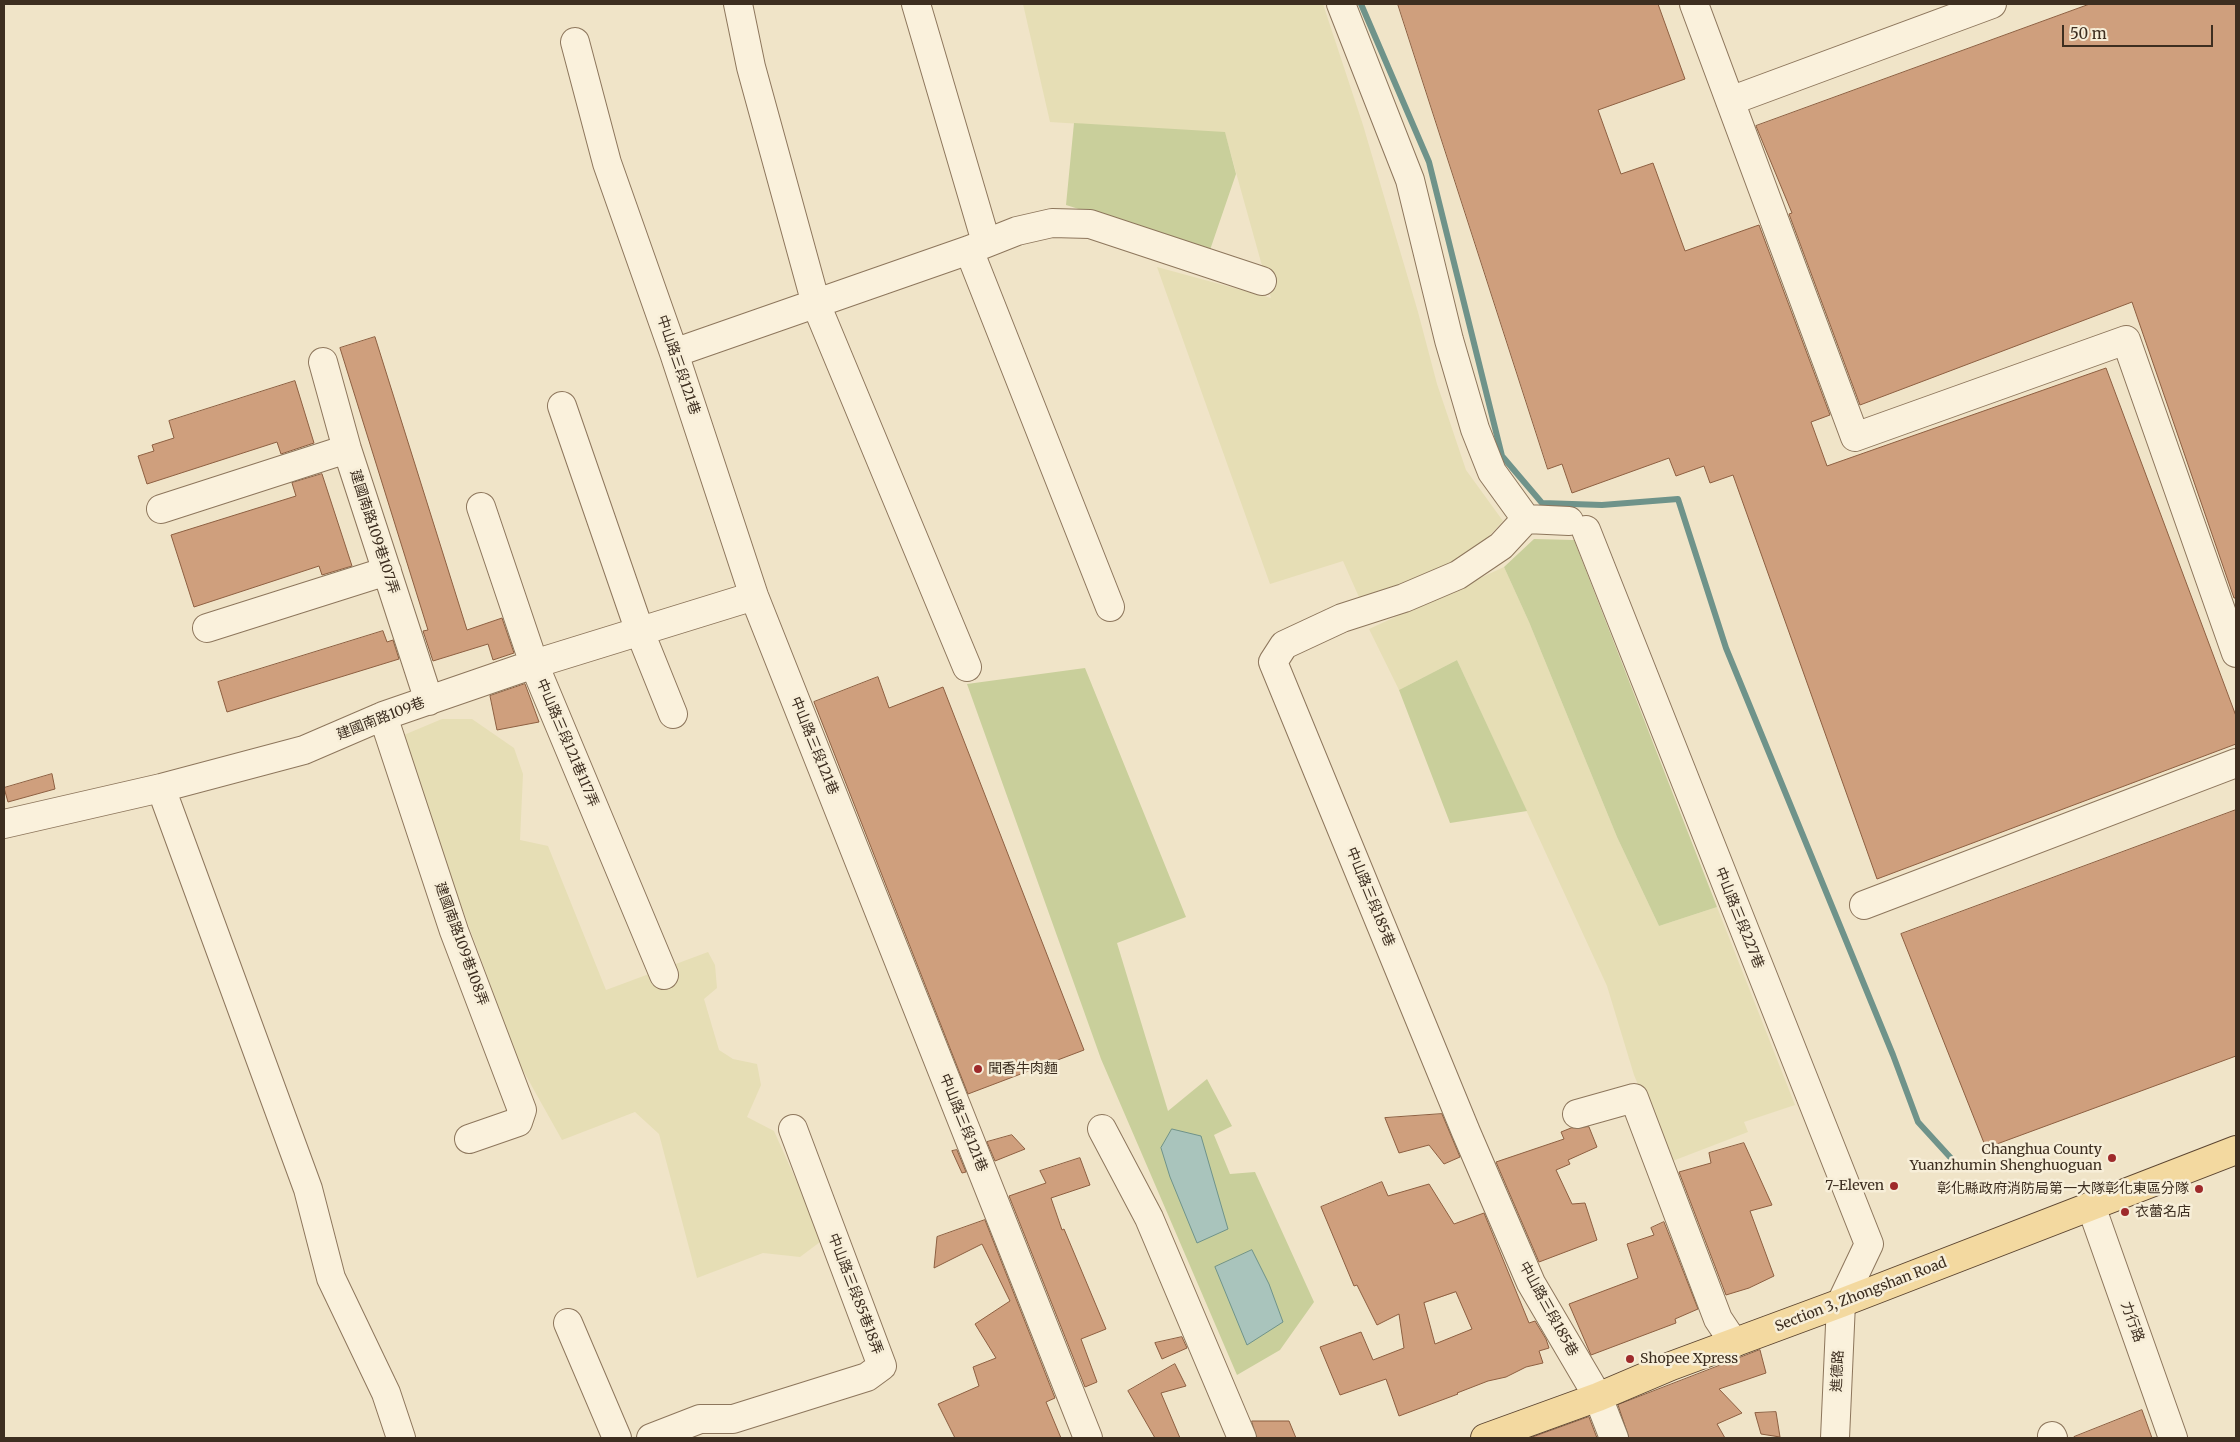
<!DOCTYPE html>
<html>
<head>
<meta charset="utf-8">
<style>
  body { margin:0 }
  #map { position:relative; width:2240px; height:1442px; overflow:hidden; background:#f0e4c8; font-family:Merriweather,serif }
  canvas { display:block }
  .frame { position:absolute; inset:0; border:5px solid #3d2e20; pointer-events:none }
  .scale { position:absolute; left:2062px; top:25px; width:151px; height:22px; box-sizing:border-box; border:2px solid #3d2e20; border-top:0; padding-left:6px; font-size:15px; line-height:18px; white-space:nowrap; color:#3d2e20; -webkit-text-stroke:4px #f7eed8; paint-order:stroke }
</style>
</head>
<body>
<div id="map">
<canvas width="2240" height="1442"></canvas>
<div class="frame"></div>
<div class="scale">50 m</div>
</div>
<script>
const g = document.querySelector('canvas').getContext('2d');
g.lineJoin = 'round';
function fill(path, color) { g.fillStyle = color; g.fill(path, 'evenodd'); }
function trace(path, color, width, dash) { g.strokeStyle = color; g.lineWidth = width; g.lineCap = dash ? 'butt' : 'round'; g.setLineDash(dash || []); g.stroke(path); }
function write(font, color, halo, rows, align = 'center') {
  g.font = font + ' Merriweather,"Noto Sans TC",serif'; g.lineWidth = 5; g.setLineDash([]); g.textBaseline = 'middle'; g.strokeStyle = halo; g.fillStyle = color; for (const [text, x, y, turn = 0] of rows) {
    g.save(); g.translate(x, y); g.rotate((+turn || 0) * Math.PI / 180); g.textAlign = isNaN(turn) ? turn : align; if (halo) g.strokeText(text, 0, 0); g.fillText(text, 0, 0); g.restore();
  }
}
const farmland = new Path2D(`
  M 1023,4 L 1323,4 L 1363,125 L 1418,312 L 1437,384 L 1466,470 L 1503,521 L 1465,562 L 1362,604 L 1343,561 L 1270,584 L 1157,267 L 1271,298 L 1225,133 L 1050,122 Z
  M 1504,567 L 1529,622 L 1617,837 L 1659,926 L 1717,907 L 1795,1105 L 1744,1122 L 1748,1132 L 1670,1162 L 1634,1075 L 1607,986 L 1457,660 L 1399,690 L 1369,629 Z
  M 442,719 L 472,719 L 514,748 L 523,774 L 520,840 L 548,846 L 606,990 L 708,952 L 715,965 L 717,988 L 704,999 L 719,1050 L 733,1059 L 757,1064 L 761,1085 L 747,1117 L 774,1131 L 817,1227 L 820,1242 L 800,1257 L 763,1253 L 697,1278 L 659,1134 L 635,1112 L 562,1140 L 520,1065 L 399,737 Z`);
const green = new Path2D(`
  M 1074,123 L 1225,132 L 1236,174 L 1210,250 L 1066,205 Z
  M 1534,539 L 1574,540 L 1717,907 L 1659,926 L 1617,837 L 1529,622 L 1504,567 Z
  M 1457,660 L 1527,811 L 1450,823 L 1399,690 Z
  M 1085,668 L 1186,917 L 1117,943 L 1168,1111 L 1207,1079 L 1232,1126 L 1214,1135 L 1230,1174 L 1255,1172 L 1314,1302 L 1280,1350 L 1237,1375 L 1101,1059 L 967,684 Z`);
const water = new Path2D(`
  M 1172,1129 L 1201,1136 L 1228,1229 L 1197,1243 L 1170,1177 L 1161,1148 Z
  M 1252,1250 L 1269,1284 L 1283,1322 L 1247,1345 L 1215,1267 Z`);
const stream = new Path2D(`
  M 1361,4 L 1429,162 L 1502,456 L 1542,503 L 1602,505 L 1678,499 L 1726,648 L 1893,1055 L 1918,1122 L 1960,1168`);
const building = new Path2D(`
  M 1398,4 L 1658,4 L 1685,79 L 1598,110 L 1621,174 L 1653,163 L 1685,251 L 1759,225 L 1830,415 L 1811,422 L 1827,466 L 2106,368 L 2236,716 L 2236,744 L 1877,879 L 1733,475 L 1710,483 L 1704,466 L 1676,476 L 1669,458 L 1572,493 L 1562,464 L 1548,469 Z
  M 2090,4 L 2236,4 L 2236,598 L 2234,598 L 2132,302 L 1860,405 L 1789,214 L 1792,213 L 1756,126 Z
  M 375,337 L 467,630 L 502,618 L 514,653 L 493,660 L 488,644 L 433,661 L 423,631 L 428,630 L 340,348 Z
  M 295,381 L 314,443 L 281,454 L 277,442 L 147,484 L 138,456 L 154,451 L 152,445 L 174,438 L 169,421 Z
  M 322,474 L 352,566 L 322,575 L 319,566 L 194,607 L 171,535 L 296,496 L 292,483 Z
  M 383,631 L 387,642 L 393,640 L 399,659 L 227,712 L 218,682 Z
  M 878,677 L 889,708 L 943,687 L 1084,1050 L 968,1094 L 814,702 Z
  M 525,684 L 539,722 L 497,730 L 490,696 Z
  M 52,774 L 55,789 L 8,802 L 4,788 Z
  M 2236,810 L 2236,1056 L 1986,1148 L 1901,934 Z
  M 1442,1114 L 1460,1157 L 1444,1164 L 1429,1145 L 1399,1153 L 1385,1118 Z
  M 1589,1127 L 1597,1147 L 1568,1160 L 1570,1164 L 1556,1170 L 1572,1204 L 1585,1203 L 1597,1240 L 1539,1262 L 1496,1162 L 1564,1139 L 1561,1132 L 1571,1128 Z
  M 1012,1135 L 1025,1149 L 995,1161 L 987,1142 Z
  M 1744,1143 L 1772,1205 L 1750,1211 L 1774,1276 L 1749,1288 L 1726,1295 L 1679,1172 L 1711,1163 L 1709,1153 Z
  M 957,1150 L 966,1172 L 962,1173 L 952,1151 Z
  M 1080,1158 L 1090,1185 L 1051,1198 L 1062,1230 L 1064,1229 L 1106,1329 L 1081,1339 L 1097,1382 L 1085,1387 L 1009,1196 L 1046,1183 L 1040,1171 Z
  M 1382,1182 L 1388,1196 L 1429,1184 L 1454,1224 L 1484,1213 L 1529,1323 L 1535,1321 L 1546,1339 L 1549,1348 L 1539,1351 L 1543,1363 L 1526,1367 L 1506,1377 L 1488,1381 L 1457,1393 L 1458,1394 L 1399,1416 L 1386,1379 L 1340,1395 L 1320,1347 L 1361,1332 L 1373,1360 L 1404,1348 L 1399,1314 L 1377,1325 L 1357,1285 L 1354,1286 L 1321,1207 ZM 1456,1292 L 1472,1329 L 1435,1344 L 1424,1303 Z
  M 985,1220 L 1055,1398 L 1046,1402 L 1061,1438 L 955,1438 L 938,1404 L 979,1386 L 973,1367 L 996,1358 L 975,1324 L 1010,1301 L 982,1244 L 934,1268 L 937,1237 Z
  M 1664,1222 L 1698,1309 L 1675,1319 L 1676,1323 L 1591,1355 L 1569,1304 L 1638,1278 L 1627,1244 L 1654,1235 L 1651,1228 Z
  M 1182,1337 L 1187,1348 L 1162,1359 L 1155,1343 Z
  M 1760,1350 L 1766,1373 L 1719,1389 L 1742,1413 L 1717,1424 L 1725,1438 L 1629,1438 L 1618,1405 Z
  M 1175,1364 L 1186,1386 L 1161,1393 L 1180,1438 L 1155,1438 L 1128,1391 Z
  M 2142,1410 L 2152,1438 L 2074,1438 L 2074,1437 Z
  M 1776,1412 L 1780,1437 L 1761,1434 L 1755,1413 Z
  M 1589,1417 L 1597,1438 L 1530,1438 Z
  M 1252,1421 L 1289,1421 L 1296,1438 L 1257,1438 Z`);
const minor = new Path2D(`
  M 738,4 L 751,67 L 816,304 L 967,667
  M 916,4 L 986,242
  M 1341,4 L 1410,180 L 1449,340 L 1475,429 L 1492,472 L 1526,519 L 1569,521
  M 1694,4 L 1855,437 L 2126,340 L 2236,653
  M 575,42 L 607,163 L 674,353 L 754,596 L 1088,1438
  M 1730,101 L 1992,4
  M 969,250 L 1110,607
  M 674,353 L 969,250 L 1017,231 L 1052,223 L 1090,224 L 1262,281
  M 323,362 L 347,449 L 429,701
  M 562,406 L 640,632 L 673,714
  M 481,507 L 534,664 L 664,975
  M 161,509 L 347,449
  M 1526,519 L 1501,546 L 1458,575 L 1404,598 L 1342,618 L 1284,645 L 1273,662 L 1466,1132 L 1531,1283 L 1598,1397 L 1614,1438
  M 1586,530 L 1869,1244 L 1841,1303 L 1835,1438
  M 207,628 L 387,571
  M 383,716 L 454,931 L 522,1110 L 518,1122 L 469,1139
  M 161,788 L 308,1189 L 331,1278 L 386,1393 L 401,1438
  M 4,824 L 161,788 L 304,750 L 383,716 L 534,664 L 754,596
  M 1864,905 L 2236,763
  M 1577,1114 L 1634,1098 L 1718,1319 L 1734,1343
  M 1102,1129 L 1149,1218 L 1242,1438
  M 2091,1206 L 2173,1438
  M 568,1323 L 617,1438
  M 2052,1436 L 2053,1438
  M 651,1438 L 700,1419 L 733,1419 L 867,1377 L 882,1366 L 793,1129`);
const major = new Path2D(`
  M 1485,1438 L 1598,1397 L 1671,1366 L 1841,1303 L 2236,1150`);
const markers = [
  [978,1069,5,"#9e2a2b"],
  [2112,1158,5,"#9e2a2b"],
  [1894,1186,5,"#9e2a2b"],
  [2199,1189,5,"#9e2a2b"],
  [2125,1212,5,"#9e2a2b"],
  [1630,1359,5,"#9e2a2b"]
];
const streetNames = [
  ["中山路三段121巷",678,365,71],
  ["建國南路109巷107弄",374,532,72],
  ["建國南路109巷",381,719,-21],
  ["中山路三段121巷117弄",567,743,67],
  ["中山路三段121巷",814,746,68],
  ["中山路三段185巷",1370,897,68],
  ["中山路三段227巷",1739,918,68],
  ["建國南路109巷108弄",461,944,70],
  ["中山路三段121巷",963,1123,68],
  ["中山路三段85巷18弄",855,1294,69],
  ["Section 3, Zhongshan Road",1861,1295,-21],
  ["中山路三段185巷",1548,1309,61],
  ["力行路",2132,1322,70],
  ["進德路",1838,1371,-87]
];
const poiNames = [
  ["聞香牛肉麵",988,1069],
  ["Changhua County",2102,1150,"right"],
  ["Yuanzhumin Shenghuoguan",2102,1166,"right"],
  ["7-Eleven",1884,1186,"right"],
  ["彰化縣政府消防局第一大隊彰化東區分隊",2189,1189,"right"],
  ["衣蕾名店",2135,1212],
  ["Shopee Xpress",1640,1359]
];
fill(farmland, '#e6deb5');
fill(green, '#c9cf9b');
fill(water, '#a9c4bc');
trace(water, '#6f938a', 1);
trace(stream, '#6f938a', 6);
fill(building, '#cf9f7d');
trace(building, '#8d5f41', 1);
trace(minor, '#8d765c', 30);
trace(major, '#5b4430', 30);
trace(minor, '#faf1dc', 28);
trace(major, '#f3d9a0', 28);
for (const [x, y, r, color] of markers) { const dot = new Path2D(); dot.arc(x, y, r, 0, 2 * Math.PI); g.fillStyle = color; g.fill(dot); trace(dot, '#f7eed8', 2); }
write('14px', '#3d2e20', '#f7eed8', streetNames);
write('14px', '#3d2e20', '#f7eed8', poiNames, 'left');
</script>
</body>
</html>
